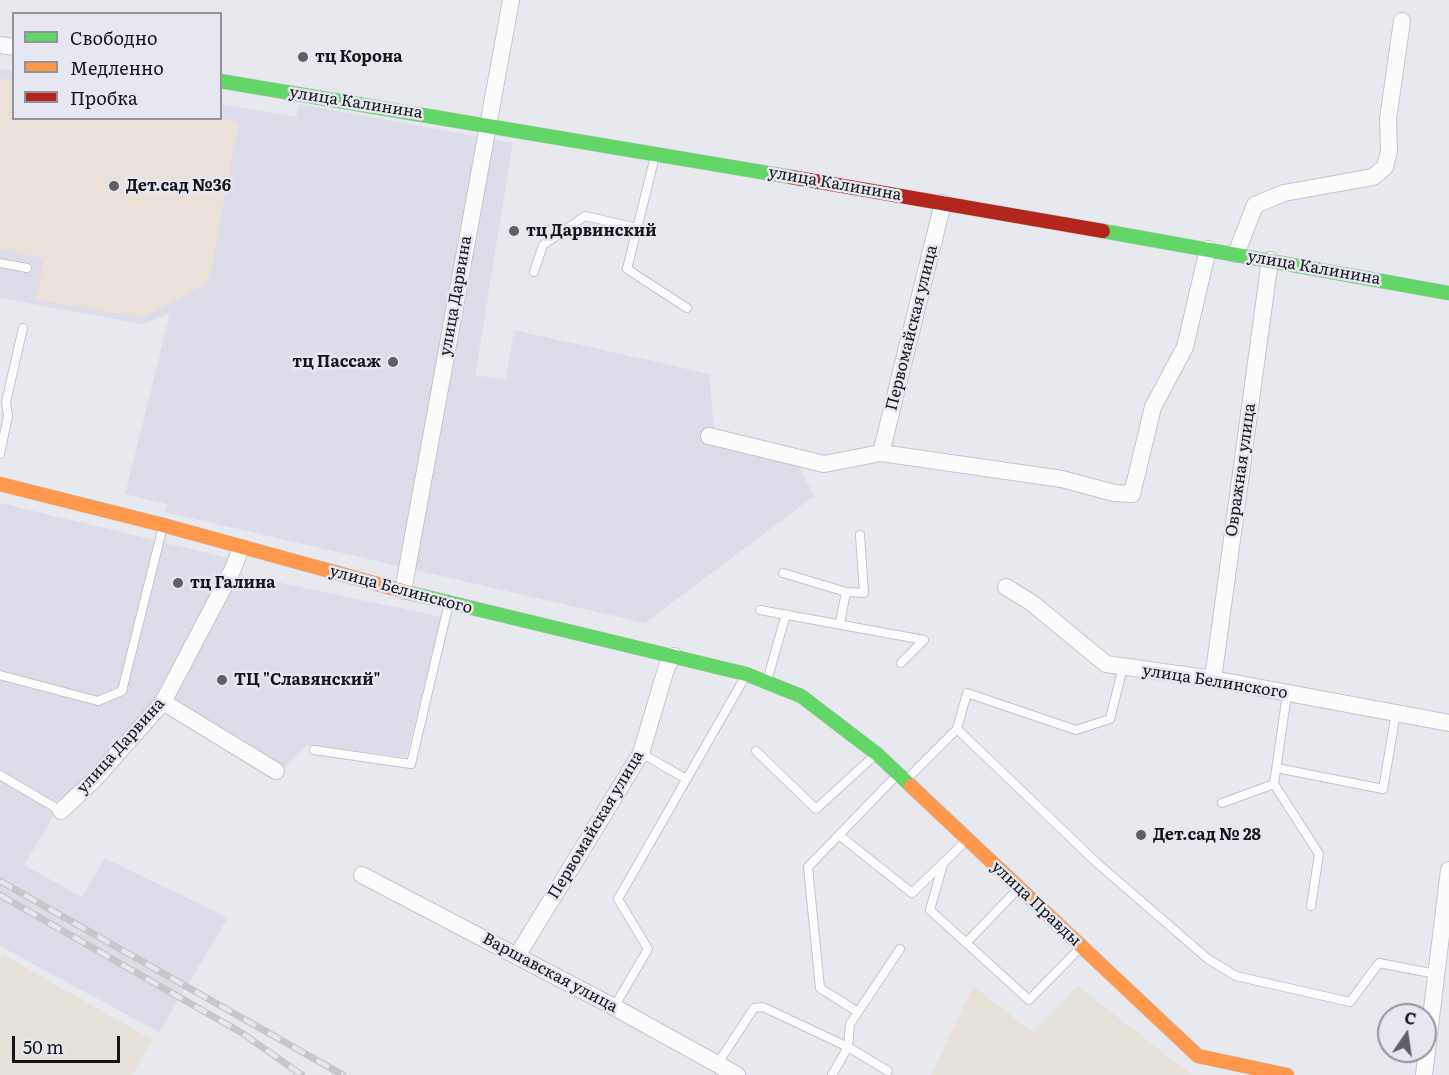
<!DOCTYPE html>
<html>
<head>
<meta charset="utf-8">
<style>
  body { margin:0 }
  #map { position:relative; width:1449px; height:1075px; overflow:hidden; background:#e8e9ee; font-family:Literata,serif }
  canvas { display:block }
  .legend { position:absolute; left:12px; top:12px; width:210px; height:108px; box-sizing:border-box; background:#e6e7f0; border:2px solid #93939a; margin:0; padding:8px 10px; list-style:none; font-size:18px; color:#161619 }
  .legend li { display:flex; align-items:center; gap:12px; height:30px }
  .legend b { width:30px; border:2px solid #93939a }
  .north { position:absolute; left:1377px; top:1003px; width:60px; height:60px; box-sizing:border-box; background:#e6e7f0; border:2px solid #93939a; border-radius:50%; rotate:13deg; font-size:16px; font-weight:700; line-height:24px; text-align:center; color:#161619 }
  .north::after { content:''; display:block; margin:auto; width:21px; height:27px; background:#606064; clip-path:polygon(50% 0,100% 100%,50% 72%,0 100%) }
  .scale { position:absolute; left:12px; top:1036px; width:108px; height:27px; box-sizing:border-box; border:3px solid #161619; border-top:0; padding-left:8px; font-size:18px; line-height:21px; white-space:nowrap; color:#161619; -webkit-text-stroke:4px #e6e7f0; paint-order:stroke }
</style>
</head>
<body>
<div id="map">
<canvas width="1449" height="1075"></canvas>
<ul class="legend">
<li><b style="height:8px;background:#63d668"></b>Свободно</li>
<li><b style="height:8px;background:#ff974d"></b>Медленно</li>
<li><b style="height:8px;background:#b3261e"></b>Пробка</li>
</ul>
<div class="north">С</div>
<div class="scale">50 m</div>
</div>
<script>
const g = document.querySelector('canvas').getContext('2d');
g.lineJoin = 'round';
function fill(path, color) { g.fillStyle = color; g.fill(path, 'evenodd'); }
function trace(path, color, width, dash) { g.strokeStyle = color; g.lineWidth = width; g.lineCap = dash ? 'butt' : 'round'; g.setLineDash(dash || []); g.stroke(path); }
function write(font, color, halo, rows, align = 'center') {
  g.font = font + ' Literata,serif'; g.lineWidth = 5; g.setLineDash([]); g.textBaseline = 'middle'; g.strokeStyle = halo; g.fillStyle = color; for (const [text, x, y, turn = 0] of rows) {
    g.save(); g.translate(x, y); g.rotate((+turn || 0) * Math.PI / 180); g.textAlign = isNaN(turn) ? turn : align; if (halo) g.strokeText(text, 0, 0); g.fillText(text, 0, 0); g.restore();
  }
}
const built = new Path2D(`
  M 0,69 L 13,71 L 14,118 L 220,118 L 221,104 L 296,117 L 299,104 L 513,143 L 475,375 L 506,380 L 514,330 L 709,374 L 715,439 L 795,458 L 814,496 L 645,623 L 165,512 L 167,504 L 125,494 L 170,313 L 142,324 L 0,298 Z
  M 0,503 L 232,559 L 229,570 L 154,699 L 54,815 L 24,865 L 82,897 L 105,858 L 228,918 L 159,1032 L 0,946 Z
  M 234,573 L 442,617 L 406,757 L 308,745 L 284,767 L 172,703 Z`);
const industrial = new Path2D(`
  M 2,954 L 153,1040 L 132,1075 L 0,1075 L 0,959 Z
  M 973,986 L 1033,1032 L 1078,986 L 1192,1075 L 931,1075 Z`);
const education = new Path2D(`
  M 0,78 L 13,80 L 14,118 L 219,118 L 239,122 L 209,282 L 143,318 L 36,300 L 44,259 L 0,249 Z`);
const lane = new Path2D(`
  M 655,156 L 627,269 L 687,308
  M 0,263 L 27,268
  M 534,272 L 543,245 L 585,216 L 637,228
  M 0,454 L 8,416 L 6,402 L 23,328
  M 783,573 L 846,592 L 864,593 L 860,535
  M 760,610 L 924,640 L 901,663
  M 840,623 L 846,592
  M 0,675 L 98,701 L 122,691 L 163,526
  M 767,681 L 786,614
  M 1287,694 L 1274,784 L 1319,854 L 1311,906
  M 957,729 L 967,693 L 1076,730 L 1110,719 L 1123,667
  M 314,750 L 411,764 L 448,607
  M 756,751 L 816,809 L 874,756
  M 641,753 L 686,779
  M 1277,768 L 1383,789 L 1396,713
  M 0,775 L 61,811
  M 906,780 L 957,729 L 1097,863 L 1208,959 L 1236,976 L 1350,1002 L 1379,963 L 1436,974
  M 1222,803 L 1274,784
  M 839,835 L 912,893 L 966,841
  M 943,864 L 930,910 L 1029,1000 L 1080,948
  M 966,943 L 1018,889
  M 614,1007 L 648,949 L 618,899 L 745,677
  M 858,1012 L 820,988 L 808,867 L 898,774
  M 718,1063 L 754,1008 L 763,1007 L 848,1047 L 850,1024 L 900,949
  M 832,1075 L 848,1047 L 888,1071`);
const street = new Path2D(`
  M 0,45 L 14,47
  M 1236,254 L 1255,205 L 1284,193 L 1373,177 L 1385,167 L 1389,151 L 1388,119 L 1402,21
  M 709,436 L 824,464 L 881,453 L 1062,479 L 1114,493 L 1132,494 L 1153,407 L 1185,347 L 1208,249
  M 881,453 L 943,203
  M 1006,587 L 1032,603 L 1106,664 L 1213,679 L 1449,723
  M 403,591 L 511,0
  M 1213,679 L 1270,260
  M 163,702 L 276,771
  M 61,811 L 94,780 L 163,702 L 233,569 L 241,548
  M 362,875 L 614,1007 L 737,1075
  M 517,956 L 641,753 L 667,666 L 674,656
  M 1424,1075 L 1449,870`);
const fast = new Path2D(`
  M 220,81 L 791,177
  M 1103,231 L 1449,293
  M 410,593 L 746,674 L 801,696 L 877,754 L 911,786`);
const slow = new Path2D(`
  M 0,484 L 163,525 L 410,593
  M 911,786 L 1198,1056 L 1287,1075`);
const jam = new Path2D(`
  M 791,177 L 1103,231`);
const rail = new Path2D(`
  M 0,881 L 343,1075
  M 0,895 L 242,1033 L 302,1075`);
const markers = [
  [303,57,6,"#606064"],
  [114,186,6,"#606064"],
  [514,231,6,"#606064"],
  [393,362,6,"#606064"],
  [178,583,6,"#606064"],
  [222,680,6,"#606064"],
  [1141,835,6,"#606064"]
];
const poiNames = [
  ["тц Корона",315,57],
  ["Дет.сад №36",126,186],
  ["тц Дарвинский",526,231],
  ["тц Пассаж",381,362,"right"],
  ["тц Галина",190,583],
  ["ТЦ \"Славянский\"",234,680],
  ["Дет.сад № 28",1153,835]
];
const streetNames = [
  ["улица Калинина",356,103,9],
  ["улица Калинина",835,184,10],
  ["улица Калинина",1314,268,10],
  ["улица Дарвина",456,296,-80],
  ["Первомайская улица",912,328,-76],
  ["Овражная улица",1241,470,-82],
  ["улица Белинского",401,590,15],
  ["улица Белинского",1215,682,9],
  ["улица Дарвина",121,746,-48],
  ["Первомайская улица",596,825,-59],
  ["улица Правды",1036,904,43],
  ["Варшавская улица",550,973,28]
];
fill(built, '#dcdde8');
fill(industrial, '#e7e2d9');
fill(education, '#e9e1da');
trace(lane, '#c4c5c9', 10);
trace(street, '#c4c5c9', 18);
trace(fast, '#c4c5c9', 15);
trace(slow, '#c4c5c9', 15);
trace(jam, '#c4c5c9', 15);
trace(lane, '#fcfcfc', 8);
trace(street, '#fcfcfc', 16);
trace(fast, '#63d668', 14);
trace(slow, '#ff974d', 14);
trace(jam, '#b3261e', 14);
trace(rail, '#c7c7c8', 7);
trace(rail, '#e6e7f0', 4.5, [14]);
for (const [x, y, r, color] of markers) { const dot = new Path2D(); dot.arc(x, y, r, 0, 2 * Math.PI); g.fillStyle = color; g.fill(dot); trace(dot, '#e6e7f0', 2); }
write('bold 16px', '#161619', '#e6e7f0', poiNames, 'left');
write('16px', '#161619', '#e6e7f0', streetNames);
</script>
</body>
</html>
